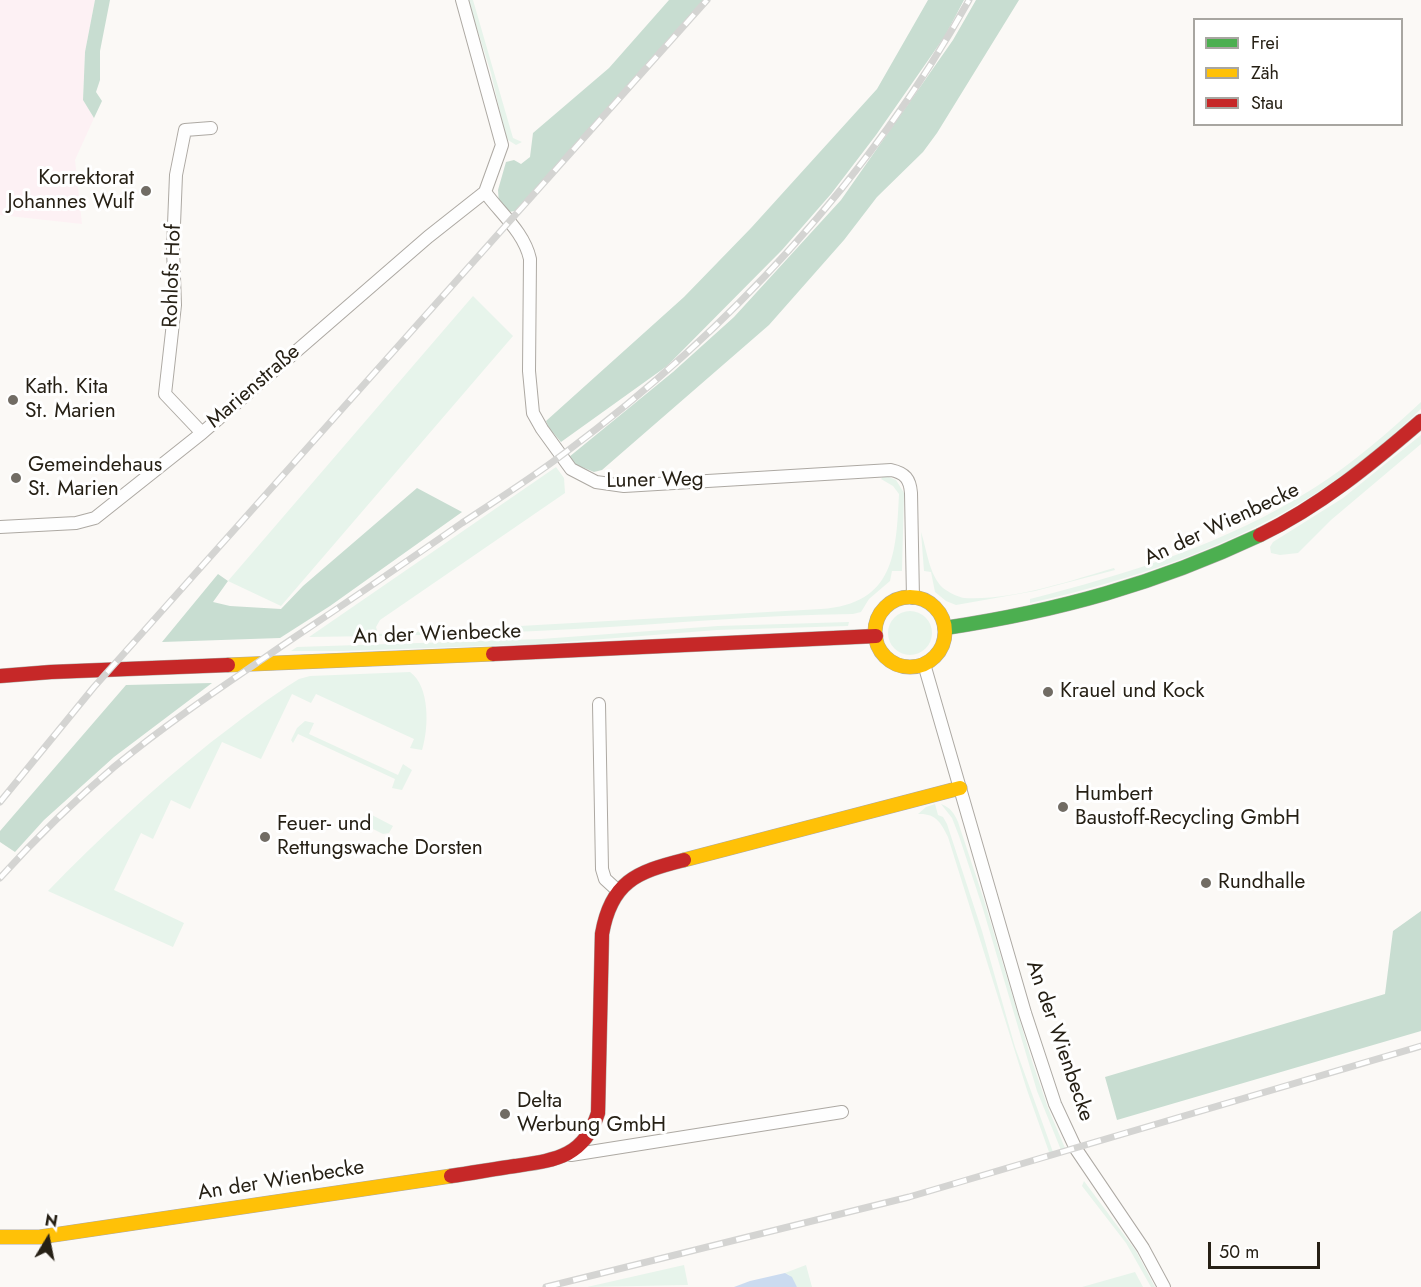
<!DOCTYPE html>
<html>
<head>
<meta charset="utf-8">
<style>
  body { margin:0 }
  #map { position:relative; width:1421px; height:1287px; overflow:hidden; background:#fbf9f6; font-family:Jost,sans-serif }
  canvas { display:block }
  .legend { position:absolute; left:1193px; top:18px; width:210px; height:108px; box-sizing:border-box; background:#fff; border:2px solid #a8a6a1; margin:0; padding:8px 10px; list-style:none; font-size:18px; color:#262015 }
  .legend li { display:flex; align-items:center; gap:12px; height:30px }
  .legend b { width:30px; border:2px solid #a8a6a1 }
  .north { position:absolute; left:18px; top:1209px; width:60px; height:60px; -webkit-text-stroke:4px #fff; paint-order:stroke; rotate:10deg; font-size:16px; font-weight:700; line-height:24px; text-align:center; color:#262015 }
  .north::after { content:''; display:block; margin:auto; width:21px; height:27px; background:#262015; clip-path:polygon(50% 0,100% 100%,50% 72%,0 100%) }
  .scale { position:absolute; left:1208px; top:1242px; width:112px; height:27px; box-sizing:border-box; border:3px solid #262015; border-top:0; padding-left:8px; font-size:18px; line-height:21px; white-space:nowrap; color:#262015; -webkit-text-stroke:4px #fff; paint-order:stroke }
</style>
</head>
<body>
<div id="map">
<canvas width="1421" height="1287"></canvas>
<ul class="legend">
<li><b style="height:8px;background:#4caf50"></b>Frei</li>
<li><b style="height:8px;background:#ffc107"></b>Zäh</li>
<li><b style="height:8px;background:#c62828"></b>Stau</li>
</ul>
<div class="north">N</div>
<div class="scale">50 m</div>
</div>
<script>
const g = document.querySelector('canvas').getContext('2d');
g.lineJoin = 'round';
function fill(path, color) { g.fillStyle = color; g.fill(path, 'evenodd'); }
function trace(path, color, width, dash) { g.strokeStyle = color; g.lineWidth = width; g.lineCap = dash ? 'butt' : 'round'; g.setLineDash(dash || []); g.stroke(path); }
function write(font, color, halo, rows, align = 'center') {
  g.font = font + ' Jost,sans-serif'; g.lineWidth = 6; g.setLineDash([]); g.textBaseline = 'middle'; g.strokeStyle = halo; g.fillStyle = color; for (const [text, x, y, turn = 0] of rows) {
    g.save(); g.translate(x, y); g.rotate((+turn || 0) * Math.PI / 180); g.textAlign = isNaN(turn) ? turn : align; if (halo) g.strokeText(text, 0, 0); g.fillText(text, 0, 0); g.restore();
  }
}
const education = new Path2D(`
  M 0,0 L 95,0 L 85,52 L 83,100 L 94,118 L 75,160 L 82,224 L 0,215 Z`);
const green = new Path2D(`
  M 468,0 L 473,0 L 513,138 L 522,142 L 516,145 L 508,140 L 505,134 L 491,73 Z
  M 473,296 L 513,336 L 281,606 L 228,581 Z
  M 1421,402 L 1421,409 C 1389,439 1355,468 1318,492 C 1232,547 1129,581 1030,603 L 1030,599 C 1128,574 1228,543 1314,488 C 1353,463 1388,433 1421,402 Z
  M 1421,435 L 1421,444 L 1331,520 L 1298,553 L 1280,555 L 1271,553 L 1270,547 L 1273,542 L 1343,498 Z
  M 556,467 L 564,478 L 565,493 L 380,620 L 376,627 L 378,634 L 821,609 C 895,604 896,553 899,494 L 893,486 L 881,479 L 884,475 L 896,480 L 904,493 L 902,571 L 892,571 L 890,581 L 869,599 L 861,612 L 853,614 C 760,615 668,624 575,629 C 485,634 397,636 309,637 Z
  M 921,532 C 927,550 929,575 943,588 C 948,592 958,597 964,598 C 1010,601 1070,581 1114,568 L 1115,570 L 1035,591 L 956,605 L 946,601 L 935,592 L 931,572 L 924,571 Z
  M888 633a22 22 0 1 1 44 0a22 22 0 1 1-44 0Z
  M 849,622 L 848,626 L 717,630 L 540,644 L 344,651 L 291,651 L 297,647 L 541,639 L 718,626 Z
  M 410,672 C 430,686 429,728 422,750 L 410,748 L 414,739 L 316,694 L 311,703 L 292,694 L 261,759 L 222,742 L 190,809 L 171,800 L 153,839 L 141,833 L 114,890 L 184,923 L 173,947 L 48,891 C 99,838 153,789 210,743 C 239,721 268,698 299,679 L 310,676 Z
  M 305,721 L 314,723 L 309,734 L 398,775 L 403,764 L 412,770 L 402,790 L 392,788 L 395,779 L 298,734 L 293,743 L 291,740 L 297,728 Z
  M 935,804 L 938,815 L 943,817 L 947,824 L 982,931 L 1015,1047 L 1053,1152 L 1049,1152 L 1027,1090 L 948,837 C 941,822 935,813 918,814 L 926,807 Z
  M 941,804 C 951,808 954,813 958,822 L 984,900 L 1031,1058 L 1048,1108 L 1065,1148 L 1061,1150 L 1037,1091 L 983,909 L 959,836 L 952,818 Z
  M 370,814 L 393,826 L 389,833 L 383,834 L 365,825 Z
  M 1084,1181 L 1136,1251 L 1155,1287 L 1151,1287 L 1126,1243 L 1082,1186 Z
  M 684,1265 L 688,1285 L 587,1287 Z
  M 806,1265 L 812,1287 L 797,1287 L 789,1275 L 785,1273 Z
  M 1135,1272 L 1143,1287 L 1082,1287 Z`);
const forest = new Path2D(`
  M 95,0 L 110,0 L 100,51 L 100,80 L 96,92 L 102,101 L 94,118 L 83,100 L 85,52 Z
  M 669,0 L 704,0 L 515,211 L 509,212 L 499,204 L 498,190 L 506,162 L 514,160 L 521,164 L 530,157 L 533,133 L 609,68 Z
  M 928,0 L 964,0 L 945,36 L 876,135 L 831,194 L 782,250 L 667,366 L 561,442 L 549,428 L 546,421 L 684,297 L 751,228 L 877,89 Z
  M 976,0 L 1019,0 L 937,133 L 923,152 L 877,197 L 844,240 L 769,325 L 602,470 L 594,472 L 572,463 L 569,457 L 673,372 L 734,317 L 841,200 L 953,40 Z
  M 417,488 L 462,512 L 330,606 L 280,638 L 162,642 L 218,574 L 228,581 L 213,602 L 230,606 L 281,609 L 303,586 Z
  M 212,683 L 114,757 L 44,820 L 15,852 L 0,842 L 0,831 L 126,685 Z
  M 1421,911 L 1421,1031 L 1117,1120 L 1105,1077 L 1385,994 L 1393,931 Z`);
const water = new Path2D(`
  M 785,1273 L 792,1277 L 797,1287 L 734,1287 L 750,1281 Z`);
const street = new Path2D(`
  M 485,192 C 500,213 524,232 530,259 L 529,371 L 533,413 L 542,429 L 571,469 L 596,482 L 624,486 L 891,470 C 905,473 910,479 911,493 L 913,598
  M 202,433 L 165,394 L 175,305 L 173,249 L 176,175 L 185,130 L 211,128
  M 0,527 L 76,523 L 95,518 L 202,433 L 428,237 L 485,192 L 502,145 L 462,0
  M 924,664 L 1025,1013 L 1055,1104 L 1076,1149 L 1143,1248 L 1164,1287
  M 599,704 L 602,869 L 605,879 L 617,890
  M 571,1155 L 842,1112`);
const fast = new Path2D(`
  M 945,628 C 1058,611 1156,584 1260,535`);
const slow = new Path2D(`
  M875 632a35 35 0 1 1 70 0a35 35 0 1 1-70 0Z
  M 228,665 L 493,654
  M 684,860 L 960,788
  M 0,1237 L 40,1237 L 451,1176`);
const jam = new Path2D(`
  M 1260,535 C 1320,506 1371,464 1421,421
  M 493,654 L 876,636
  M 0,676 L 51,672 L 228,665
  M 451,1176 C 472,1173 494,1169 515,1166 C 556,1160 584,1157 598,1113 L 602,934 C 611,882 636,872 684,860`);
const rail = new Path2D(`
  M 0,802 L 94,687 L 707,0
  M 0,878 C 36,838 74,801 114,767 C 171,720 232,680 292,639 C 349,601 406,562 462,523 C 497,500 533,477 566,452 C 729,331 870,178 969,0
  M 546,1287 L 909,1197 L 1421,1046`);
const markers = [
  [146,191,6,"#716c64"],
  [13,400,6,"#716c64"],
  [16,478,6,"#716c64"],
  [1048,692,6,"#716c64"],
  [1063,807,6,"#716c64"],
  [265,837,6,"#716c64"],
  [1206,883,6,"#716c64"],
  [505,1114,6,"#716c64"]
];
const poiNames = [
  ["Korrektorat",134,179,"right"],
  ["Johannes Wulf",134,203,"right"],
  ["Kath. Kita",25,388],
  ["St. Marien",25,412],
  ["Gemeindehaus",28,466],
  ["St. Marien",28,490],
  ["Krauel und Kock",1060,692],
  ["Humbert",1075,795],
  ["Baustoff-Recycling GmbH",1075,819],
  ["Feuer- und",277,825],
  ["Rettungswache Dorsten",277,849],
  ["Rundhalle",1218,883],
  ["Delta",517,1102],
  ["Werbung GmbH",517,1126]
];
const streetNames = [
  ["Rohlofs Hof",173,276,-88],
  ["Marienstraße",254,387,-41],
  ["Luner Weg",655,481,-1],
  ["An der Wienbecke",1222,525,-25],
  ["An der Wienbecke",437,635,-2],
  ["An der Wienbecke",1059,1041,71],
  ["An der Wienbecke",281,1181,-9]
];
fill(education, '#fdf1f4');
fill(green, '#e7f4eb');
fill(forest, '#c8ddd1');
fill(water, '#cbdbf0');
trace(street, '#ada9a3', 14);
trace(fast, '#ada9a3', 15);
trace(slow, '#ada9a3', 15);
trace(jam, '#ada9a3', 15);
trace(street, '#fefefe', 12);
trace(fast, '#4caf50', 14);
trace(slow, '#ffc107', 14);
trace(jam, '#c62828', 14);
trace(rail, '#d4d4d2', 7);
trace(rail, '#fff', 4.5, [14]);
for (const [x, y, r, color] of markers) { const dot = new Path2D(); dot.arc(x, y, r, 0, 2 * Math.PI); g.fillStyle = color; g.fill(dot); trace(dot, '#fff', 2); }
write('21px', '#262015', '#fff', poiNames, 'left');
write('21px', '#262015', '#fff', streetNames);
</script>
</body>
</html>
